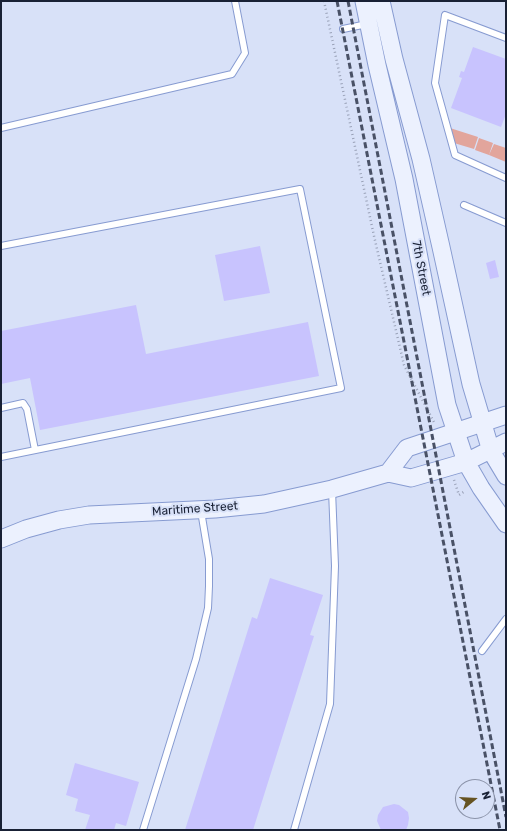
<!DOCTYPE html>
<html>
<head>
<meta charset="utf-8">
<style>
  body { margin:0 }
  #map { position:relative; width:507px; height:831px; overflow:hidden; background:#d8e1f8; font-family:Rubik,sans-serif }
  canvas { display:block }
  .frame { position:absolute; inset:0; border:2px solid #192135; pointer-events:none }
  .north { position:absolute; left:455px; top:779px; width:40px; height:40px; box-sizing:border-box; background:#d8e1f8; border:1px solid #8c94aa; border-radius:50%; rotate:72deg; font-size:11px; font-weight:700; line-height:16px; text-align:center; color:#192135 }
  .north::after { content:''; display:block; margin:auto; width:14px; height:18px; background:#665321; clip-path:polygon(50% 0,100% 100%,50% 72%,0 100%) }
</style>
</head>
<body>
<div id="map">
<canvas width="507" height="831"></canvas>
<div class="frame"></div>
<div class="north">N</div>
</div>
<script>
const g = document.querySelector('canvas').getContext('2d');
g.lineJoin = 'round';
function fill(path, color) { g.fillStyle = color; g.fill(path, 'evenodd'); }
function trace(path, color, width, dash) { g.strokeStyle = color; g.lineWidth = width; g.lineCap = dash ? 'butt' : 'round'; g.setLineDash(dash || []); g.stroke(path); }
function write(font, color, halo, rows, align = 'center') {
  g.font = font + ' Rubik,sans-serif'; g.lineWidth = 4; g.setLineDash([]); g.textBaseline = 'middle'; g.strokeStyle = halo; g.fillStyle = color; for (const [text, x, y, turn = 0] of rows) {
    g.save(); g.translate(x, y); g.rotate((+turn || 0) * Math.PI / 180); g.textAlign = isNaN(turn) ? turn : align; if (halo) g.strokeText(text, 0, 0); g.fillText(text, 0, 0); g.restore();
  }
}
const green = new Path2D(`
  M 450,128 L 478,137 L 474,149 L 454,143 Z
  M 479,138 L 493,143 L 489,155 L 475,150 Z
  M 494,144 L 506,148 L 506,162 L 489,155 Z`);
const building = new Path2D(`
  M 473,47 L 506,59 L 506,114 L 501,127 L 451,108 L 462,78 L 459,77 L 461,71 L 464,72 Z
  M 260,246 L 270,293 L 224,301 L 215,255 Z
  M 495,260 L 499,277 L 490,279 L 486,263 Z
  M 136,305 L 146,354 L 308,322 L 319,376 L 40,430 L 30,378 L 1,384 L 1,331 Z
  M 270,578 L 323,595 L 310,635 L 314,636 L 253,830 L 185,830 L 252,617 L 257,619 Z
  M 75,763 L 139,782 L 126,826 L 116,823 L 114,830 L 85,830 L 90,815 L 75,811 L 78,799 L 66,795 Z
  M 394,804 L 399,805 L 408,812 L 409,818 L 408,825 L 406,830 L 381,830 L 377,821 L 378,815 L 383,807 Z`);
const path = new Path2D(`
  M 324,1 L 374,236 L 404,365 L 435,424
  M 454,480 L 459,495 L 465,491`);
const lane = new Path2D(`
  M 343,29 L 367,24
  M 506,38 L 445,15 L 435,83 L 455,155 L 506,178
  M 1,128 L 232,74 L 245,53 L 235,1
  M 464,205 L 506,223
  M 1,246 L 300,189 L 341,388 L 1,457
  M 1,408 L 23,403 L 27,409 L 35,450
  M 482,651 L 506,619
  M 143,830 L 196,659 L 208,608 L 209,586 L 209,559 L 201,511
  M 294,830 L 330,704 L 335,566 L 332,490`);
const secondary = new Path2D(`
  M 364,1 L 377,65 L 404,179 L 447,405 L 466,462 L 481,488 L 506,524
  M 381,1 L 394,59 L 421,159 L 441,247 L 471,384 L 491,451 L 506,476
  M 388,473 L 407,448 L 506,415
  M 1,539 L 26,529 L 59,520 L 89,515 L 215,509 L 264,504 L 332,489 L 388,473 L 411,478 L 466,462 L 506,442`);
const rail = new Path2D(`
  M 337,1 L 500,830
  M 348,1 L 506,817`);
const streetNames = [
  ["7th Street",421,268,79],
  ["Maritime Street",195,509,-4]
];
fill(green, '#e2a59c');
fill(building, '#c8c3fe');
trace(lane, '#879bd1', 8);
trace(secondary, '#879bd1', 19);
trace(path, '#9aa2b8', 2.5, [1, 3]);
trace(lane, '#fff', 6);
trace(secondary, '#ecf1fe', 17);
trace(rail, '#495166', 3, [6, 3]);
write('12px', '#192135', '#d8e1f8', streetNames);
</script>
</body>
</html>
